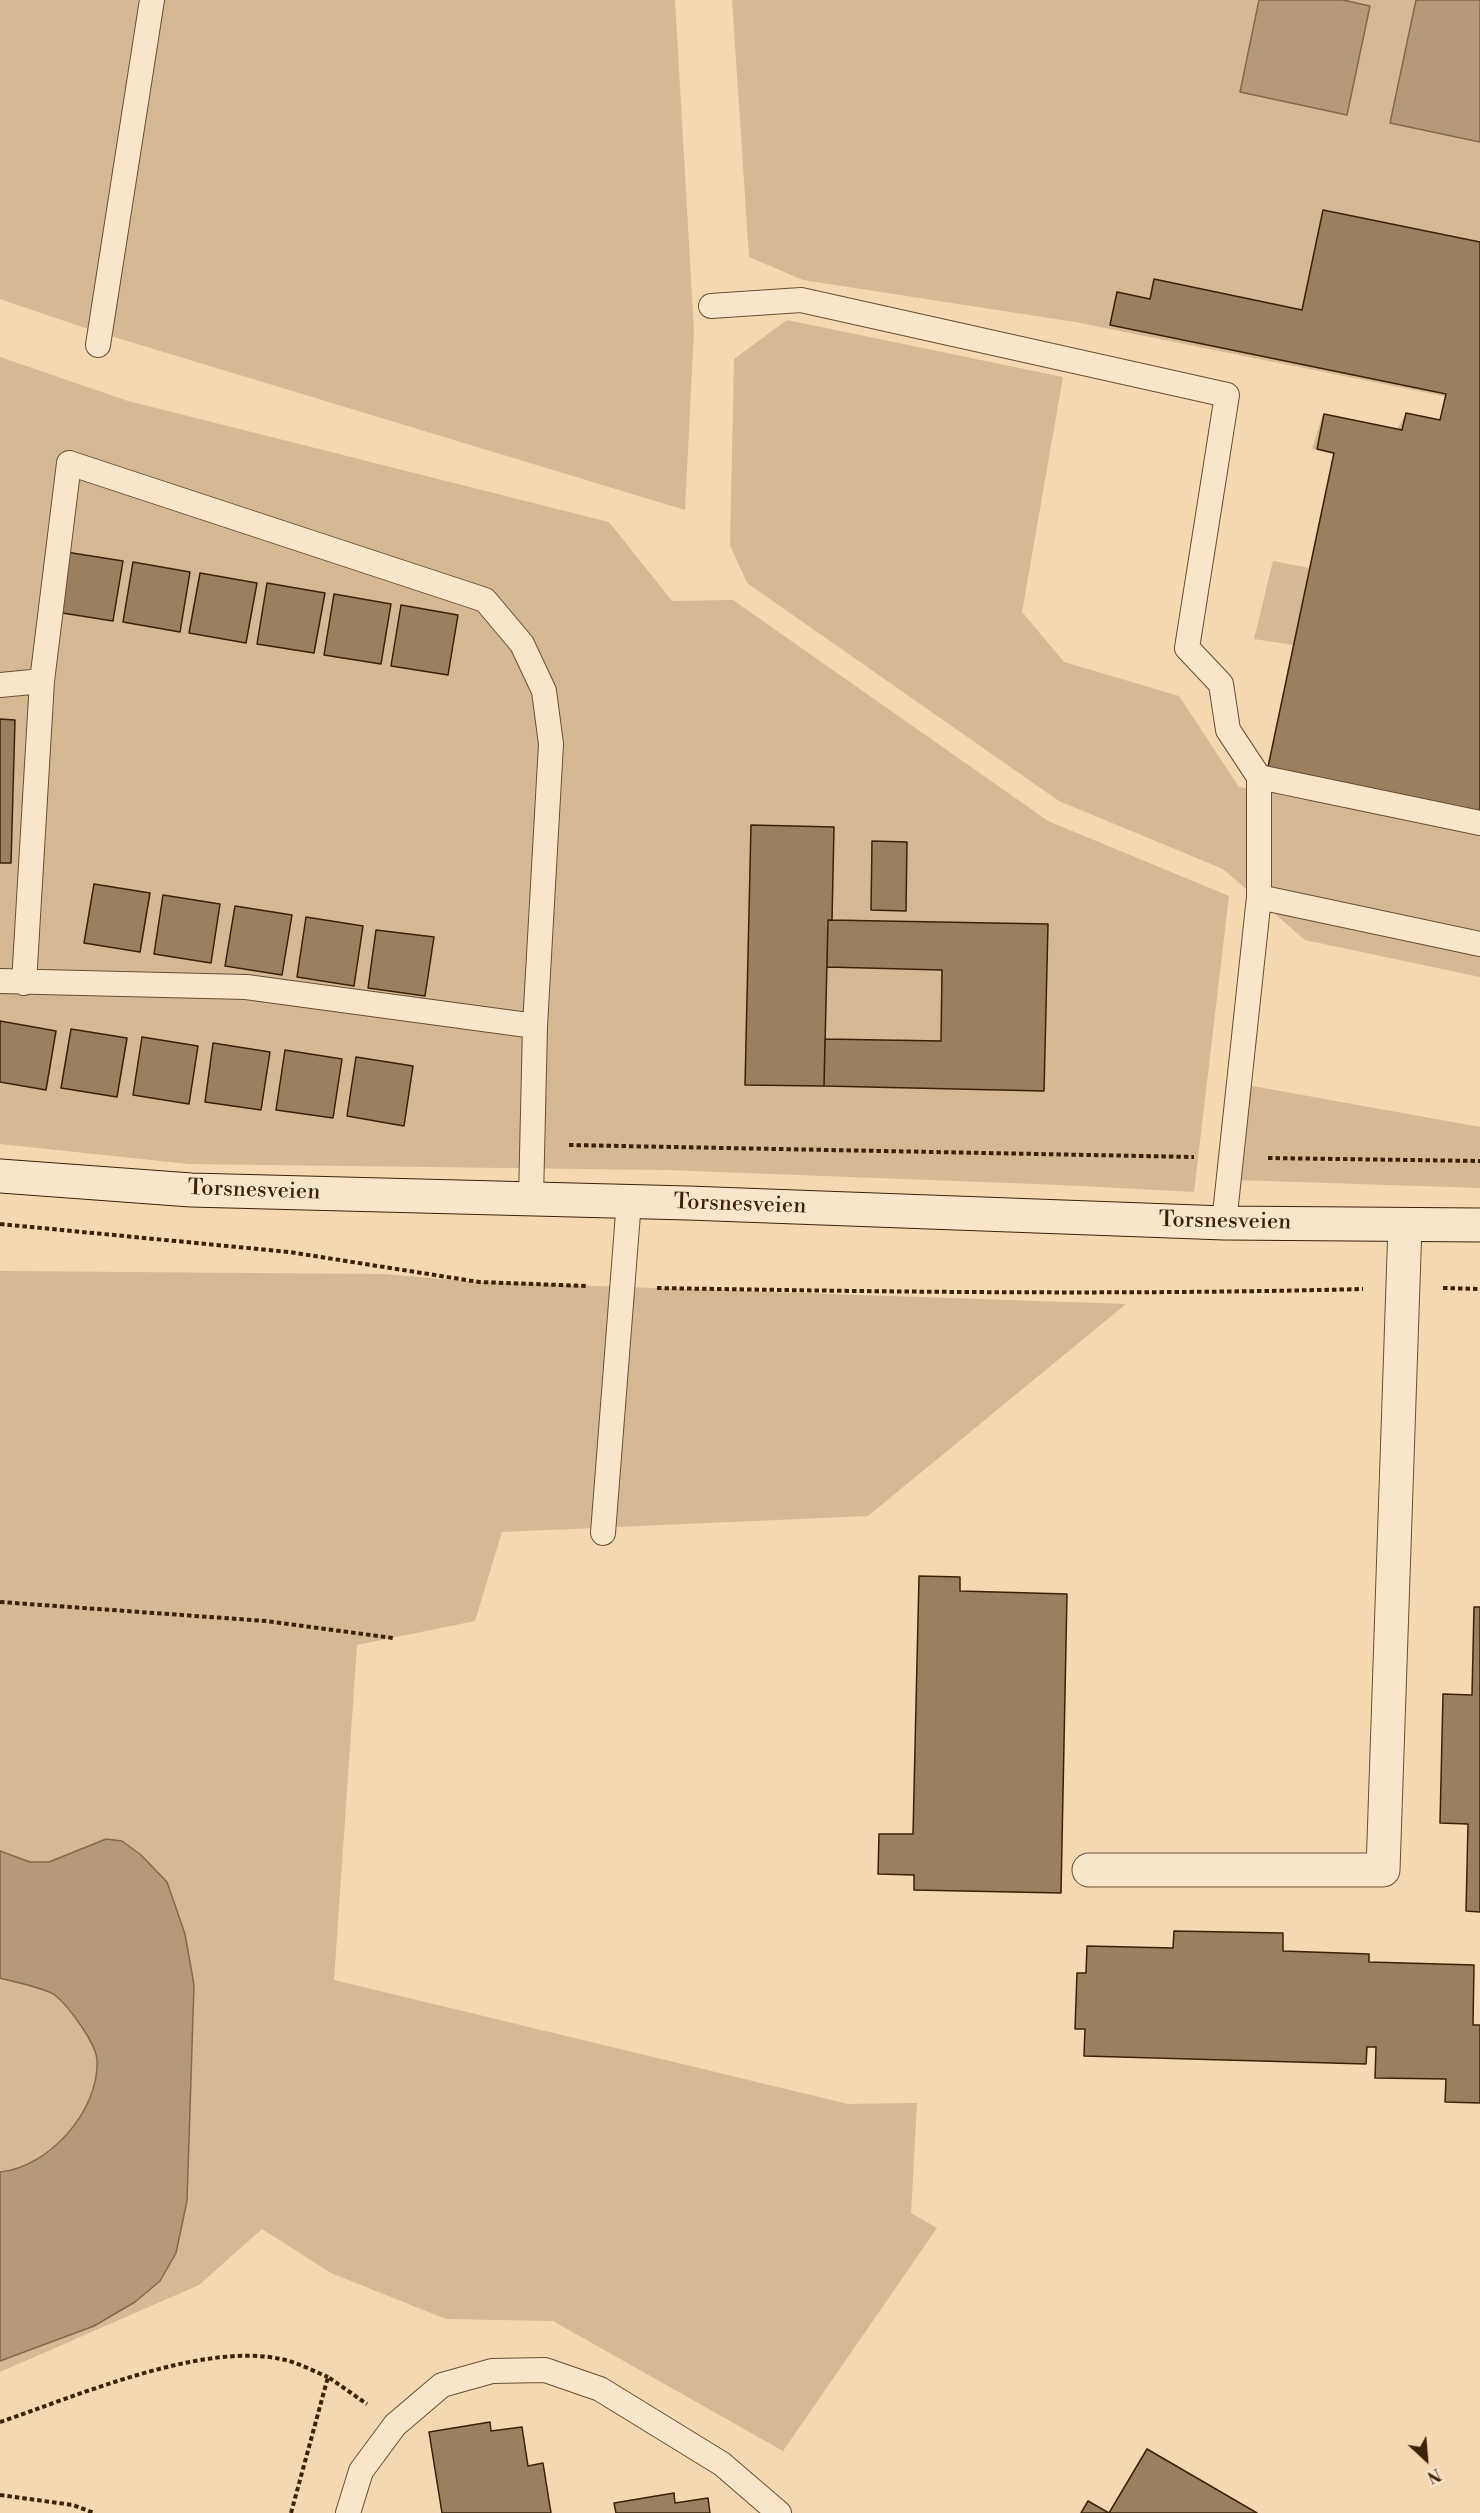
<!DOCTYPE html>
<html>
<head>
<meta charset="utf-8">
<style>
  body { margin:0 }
  #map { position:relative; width:1480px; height:2513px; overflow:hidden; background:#f4d8af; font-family:"Libre Bodoni",serif }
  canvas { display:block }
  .north { position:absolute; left:1396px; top:2429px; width:60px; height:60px; -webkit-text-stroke:4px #f8e6cb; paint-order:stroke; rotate:154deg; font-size:16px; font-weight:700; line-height:24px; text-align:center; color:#392307 }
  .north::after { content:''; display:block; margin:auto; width:21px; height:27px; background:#392307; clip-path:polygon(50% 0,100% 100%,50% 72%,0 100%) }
</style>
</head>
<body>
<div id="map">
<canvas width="1480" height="2513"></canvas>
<div class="north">N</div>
</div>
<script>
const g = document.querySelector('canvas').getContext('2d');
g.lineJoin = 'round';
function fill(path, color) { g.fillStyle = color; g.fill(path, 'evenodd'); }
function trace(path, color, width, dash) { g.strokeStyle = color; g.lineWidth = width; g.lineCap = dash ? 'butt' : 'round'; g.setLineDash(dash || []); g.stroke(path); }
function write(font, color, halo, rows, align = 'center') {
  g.font = font + ' "Libre Bodoni",serif'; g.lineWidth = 5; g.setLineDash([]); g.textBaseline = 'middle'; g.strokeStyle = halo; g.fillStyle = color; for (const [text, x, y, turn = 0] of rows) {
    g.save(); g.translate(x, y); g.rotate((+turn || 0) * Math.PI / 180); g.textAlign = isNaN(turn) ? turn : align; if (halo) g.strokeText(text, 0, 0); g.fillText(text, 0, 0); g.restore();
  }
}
const green = new Path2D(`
  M 0,0 L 675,0 L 694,331 L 685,510 L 91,330 L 0,299 Z
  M 732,0 L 1480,0 L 1480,815 L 1271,771 L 1293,645 L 1254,639 L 1273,561 L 1309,568 L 1334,455 L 1312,449 L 1323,414 L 1397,429 L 1406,414 L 1469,428 L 1478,403 L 1075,322 L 803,280 L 749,257 Z
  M 787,320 L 1063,377 L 1022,612 L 1064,662 L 1179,696 L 1239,787 L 1480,834 L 1480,977 L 1305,940 L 1223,869 L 1059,801 L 747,583 L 730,545 L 734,359 Z
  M 0,357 L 128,401 L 609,522 L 672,601 L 733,600 L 1048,821 L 1229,896 L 1194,1192 L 1062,1185 L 665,1170 L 189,1164 L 0,1144 Z
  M 1247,1085 L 1480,1127 L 1480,1188 L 1236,1180 Z
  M 0,1271 L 383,1274 L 479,1282 L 1126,1304 L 868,1516 L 502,1532 L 475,1621 L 357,1645 L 334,1980 L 848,2104 L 917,2103 L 911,2213 L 937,2228 L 783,2451 L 553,2321 L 446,2319 L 331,2273 L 262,2229 L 199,2285 L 0,2372 Z`);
const water = new Path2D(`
  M 1259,0 L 1343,0 L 1370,6 L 1347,115 L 1240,92 Z
  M 1416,0 L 1480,0 L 1480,142 L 1390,123 Z
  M 106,1839 L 122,1841 L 141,1855 L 167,1882 L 185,1934 L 194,1985 L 187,2201 L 176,2253 L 160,2281 L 135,2302 L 94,2326 L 0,2361 L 0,2172 C 49,2167 99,2111 97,2061 C 97,2044 69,2007 56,1996 C 47,1988 13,1982 0,1978 L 0,1851 L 30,1862 L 49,1862 Z`);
const building = new Path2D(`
  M 1323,210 L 1480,242 L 1480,811 L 1268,767 L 1334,453 L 1317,449 L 1324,414 L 1402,430 L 1406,413 L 1440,420 L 1446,394 L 1110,325 L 1117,292 L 1150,299 L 1154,279 L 1302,310 Z
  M 66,552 L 123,561 L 113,621 L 56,612 Z
  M 133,562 L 190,572 L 180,632 L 123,622 Z
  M 200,573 L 257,583 L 246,643 L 189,633 Z
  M 267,583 L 325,593 L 314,653 L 257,644 Z
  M 334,594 L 391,604 L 381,664 L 324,655 Z
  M 401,605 L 458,615 L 448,675 L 391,666 Z
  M 0,719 L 15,720 L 11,863 L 0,863 Z
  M 751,825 L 834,827 L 832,920 L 828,920 L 824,1086 L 745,1085 Z
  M 872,841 L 907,842 L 906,911 L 871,910 Z
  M 94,884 L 150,893 L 140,952 L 84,943 Z
  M 163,895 L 220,904 L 211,963 L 154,954 Z
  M 235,906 L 292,915 L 282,975 L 225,966 Z
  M 306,917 L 363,926 L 354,986 L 297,977 Z
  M 828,920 L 1048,924 L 1044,1091 L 824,1086 L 825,1039 L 941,1041 L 942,970 L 827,967 Z
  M 376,930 L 434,937 L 425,996 L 368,988 Z
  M 0,1021 L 56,1031 L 46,1090 L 0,1082 Z
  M 71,1029 L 127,1038 L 117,1097 L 61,1088 Z
  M 142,1037 L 198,1046 L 189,1104 L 133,1095 Z
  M 213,1043 L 270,1052 L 261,1110 L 205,1102 Z
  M 285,1050 L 342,1059 L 333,1118 L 276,1110 Z
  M 356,1057 L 413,1066 L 404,1126 L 347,1116 Z
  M 919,1576 L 960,1577 L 960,1591 L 1067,1594 L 1061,1893 L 914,1890 L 914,1875 L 878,1874 L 879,1834 L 913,1834 Z
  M 1474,1607 L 1480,1607 L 1480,1912 L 1466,1911 L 1468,1824 L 1440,1823 L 1443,1694 L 1472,1695 Z
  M 1174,1931 L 1283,1933 L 1283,1951 L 1369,1954 L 1369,1962 L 1474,1965 L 1473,2025 L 1480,2025 L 1480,2103 L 1445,2102 L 1446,2079 L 1375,2078 L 1376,2047 L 1367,2047 L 1366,2064 L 1084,2056 L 1085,2029 L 1075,2029 L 1077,1973 L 1086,1973 L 1087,1946 L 1173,1948 Z
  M 490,2422 L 491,2431 L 522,2427 L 528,2466 L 543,2463 L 551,2513 L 442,2513 L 429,2432 Z
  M 1147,2449 L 1257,2513 L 1109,2513 Z
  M 674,2493 L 675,2503 L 708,2498 L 710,2513 L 616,2513 L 614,2503 Z
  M 1088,2501 L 1109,2513 L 1081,2513 Z`);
const path = new Path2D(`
  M 569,1145 L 1194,1157
  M 1268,1158 L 1480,1161
  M 0,1224 L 289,1252 L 479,1282 L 587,1286
  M 657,1288 C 893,1292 1128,1295 1363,1289
  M 1443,1288 L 1480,1289
  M 0,1602 L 266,1621 L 393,1638
  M 0,2422 C 77,2396 201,2342 281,2359 C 297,2362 313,2371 328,2377
  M 0,2495 L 73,2505 L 94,2513
  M 291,2513 L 328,2377 L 367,2404`);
const lane = new Path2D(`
  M 711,306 L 801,300 L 1227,395 L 1187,648 L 1221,684 L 1228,730 L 1259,777
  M 98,345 L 152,0
  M 0,685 L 42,681 L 69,463 L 485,600 L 522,644 L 544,691 L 551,744 L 535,1026 L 531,1198
  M 1259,897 L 1480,944
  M 0,981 L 246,987 L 535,1026
  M 24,983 L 42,681
  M 1224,1223 L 1259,897 L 1259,777 L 1480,823
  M 603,1533 L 629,1201
  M 348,2513 L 361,2471 L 395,2425 L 442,2385 L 492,2371 L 545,2370 L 600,2389 L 722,2464 L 779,2513`);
const street = new Path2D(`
  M 1089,1870 L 1383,1870 L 1405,1225`);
const secondary = new Path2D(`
  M 0,1176 L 191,1190 L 688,1203 L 1224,1223 L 1480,1225`);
const streetNames = [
  ["Torsnesveien",254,1191,2],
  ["Torsnesveien",740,1205,2],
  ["Torsnesveien",1225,1222,1]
];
fill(green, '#d4b992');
fill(water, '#b49a76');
trace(water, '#836a4a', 1.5);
fill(building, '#9a815e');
trace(building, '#392307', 1.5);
trace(lane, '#685031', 26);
trace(street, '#685031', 35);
trace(secondary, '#392307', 35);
trace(path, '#392307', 4, [4.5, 3]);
trace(lane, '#f8e6cb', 24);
trace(street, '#f8e6cb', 33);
trace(secondary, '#f8e6cb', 33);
write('22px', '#392307', '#f8e6cb', streetNames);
</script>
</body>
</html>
